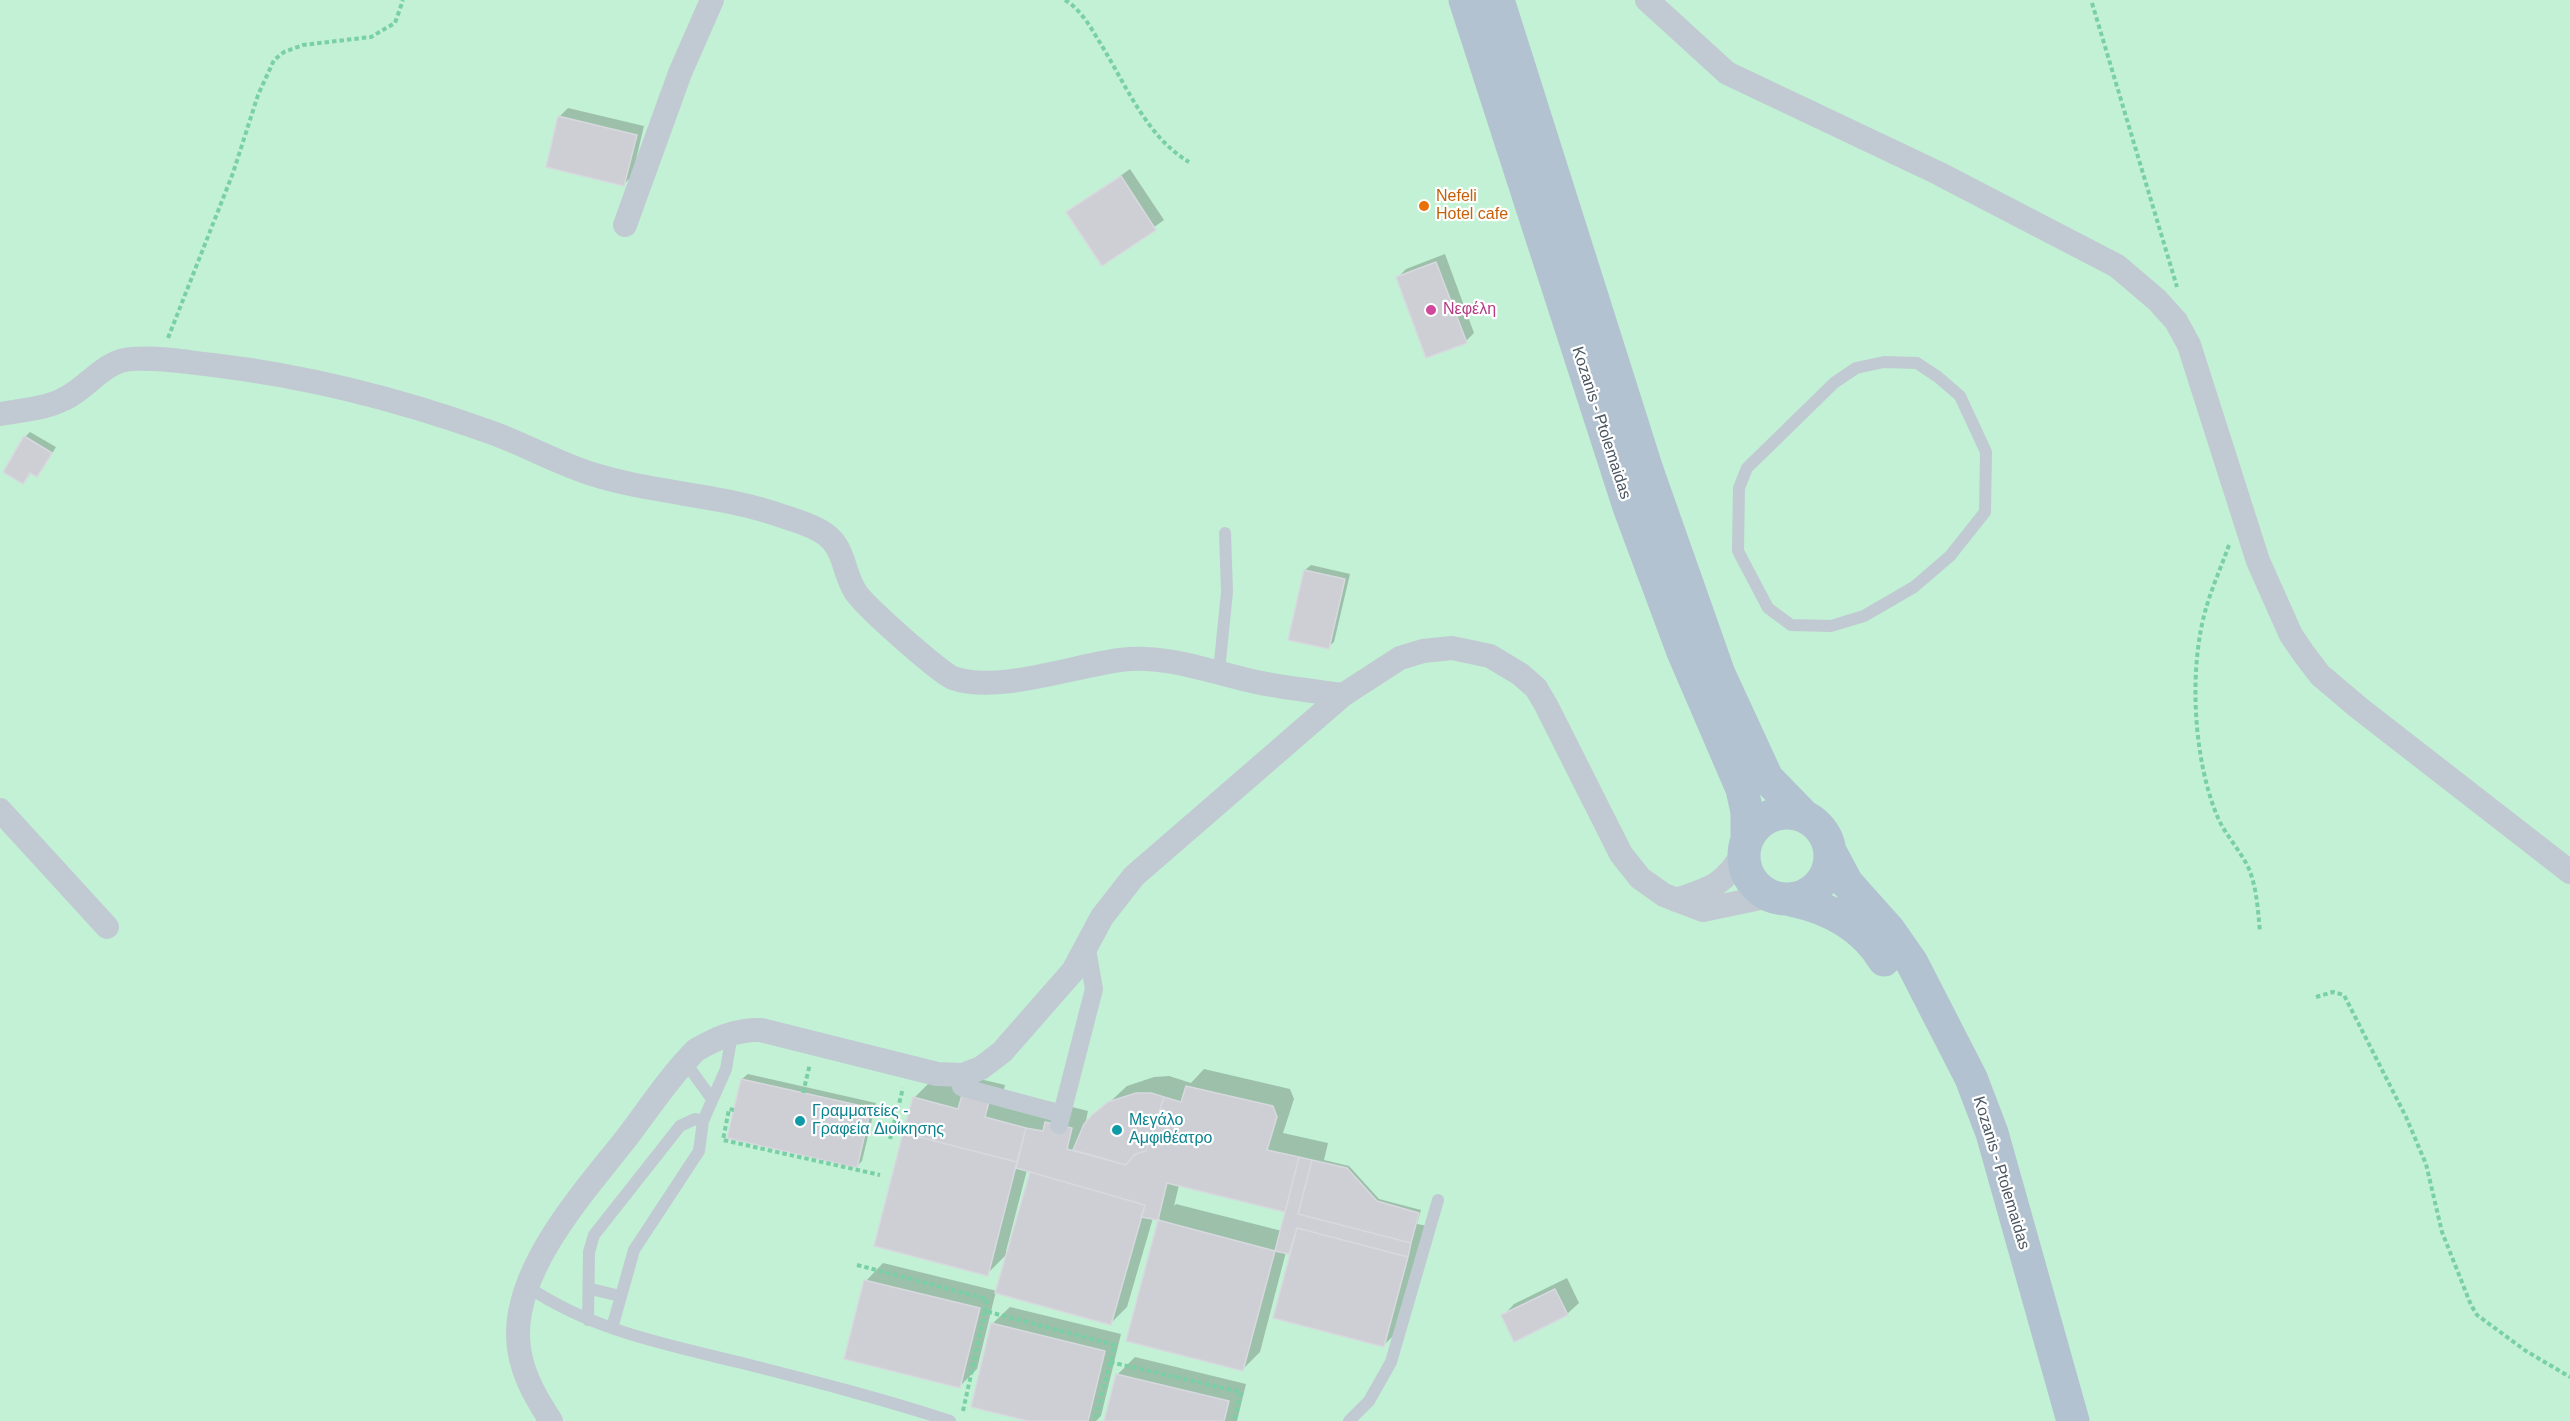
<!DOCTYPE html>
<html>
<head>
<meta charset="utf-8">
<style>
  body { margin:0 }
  canvas { display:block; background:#f5f3f3 }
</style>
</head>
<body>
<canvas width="2570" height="1421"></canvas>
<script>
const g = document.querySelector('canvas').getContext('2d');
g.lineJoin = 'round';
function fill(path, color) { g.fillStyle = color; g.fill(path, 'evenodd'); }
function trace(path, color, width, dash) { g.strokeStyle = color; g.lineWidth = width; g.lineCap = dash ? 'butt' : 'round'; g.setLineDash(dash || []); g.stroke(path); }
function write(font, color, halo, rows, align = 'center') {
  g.font = font + ' Arial,sans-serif'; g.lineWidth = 4.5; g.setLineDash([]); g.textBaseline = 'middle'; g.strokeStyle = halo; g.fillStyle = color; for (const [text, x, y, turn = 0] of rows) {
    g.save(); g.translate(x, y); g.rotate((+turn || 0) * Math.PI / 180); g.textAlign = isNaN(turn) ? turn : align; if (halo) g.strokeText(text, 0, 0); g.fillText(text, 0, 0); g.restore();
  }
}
const green = new Path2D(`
  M 0,0 L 2570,0 L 2570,1421 L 0,1421 Z`);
const shadow = new Path2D(`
  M 568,108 L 644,126 L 632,176 L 623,185 L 548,166 L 560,116 Z
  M 1130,169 L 1164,220 L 1102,264 L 1068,213 Z
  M 1445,254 L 1474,333 L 1466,341 L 1398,277 L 1406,269 Z
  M 30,432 L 56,447 L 42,470 L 37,475 L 32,472 L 23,483 L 25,437 Z
  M 1311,565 L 1350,574 L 1334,642 L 1328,647 L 1305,570 Z
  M 1204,1069 L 1290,1089 L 1294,1099 L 1283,1133 L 1328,1143 L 1324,1160 L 1349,1166 L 1379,1199 L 1421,1210 L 1417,1224 L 1428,1226 L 1401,1328 L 1384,1345 L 1291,1253 L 1286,1252 L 1260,1352 L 1243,1369 L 1128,1340 L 1160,1219 L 1153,1218 L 1127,1307 L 1110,1324 L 996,1291 L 977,1369 L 960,1386 L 866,1281 L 883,1263 L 997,1291 L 1008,1253 L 987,1274 L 914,1098 L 931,1081 L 980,1079 L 1005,1085 L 1001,1100 L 1064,1105 L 1088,1111 L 1085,1125 L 1127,1086 L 1154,1077 L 1169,1076 L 1191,1083 ZM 1027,1170 L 1032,1171 L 1009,1252 L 1006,1251 ZM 1179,1185 L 1287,1210 L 1282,1231 L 1176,1204 L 1174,1206 Z
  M 748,1074 L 876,1103 L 862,1161 L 857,1166 L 742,1079 Z
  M 1567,1278 L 1579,1303 L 1567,1314 L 1503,1316 L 1514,1304 Z
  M 1010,1307 L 1121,1334 L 1101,1416 L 1096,1421 L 1034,1421 L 992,1324 Z
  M 1135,1357 L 1246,1384 L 1237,1421 L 1106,1421 L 1117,1375 Z`);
const building = new Path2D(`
  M 558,116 L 637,135 L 624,186 L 546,167 Z
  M 1121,176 L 1156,230 L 1102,266 L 1066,212 Z
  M 1436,262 L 1467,343 L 1426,358 L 1396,277 Z
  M 24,436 L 52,453 L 37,477 L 30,473 L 23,484 L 3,472 Z
  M 1304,570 L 1345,579 L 1329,649 L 1288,640 Z
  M 741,1079 L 871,1108 L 857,1168 L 727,1138 Z
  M 1186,1086 L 1273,1106 L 1277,1117 L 1267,1150 L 1299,1157 L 1285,1212 L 1167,1183 L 1158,1220 L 1141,1217 L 1145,1205 L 1016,1168 L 1026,1128 L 1043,1131 L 1045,1122 L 1072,1128 L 1067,1149 L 1126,1165 L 1135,1154 L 1146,1151 L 1164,1097 L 1181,1102 Z
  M 1136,1093 L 1151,1093 L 1164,1097 L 1146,1151 L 1135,1154 L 1126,1165 L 1073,1150 L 1084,1124 L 1092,1115 L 1108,1102 Z
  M 962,1095 L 989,1102 L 985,1117 L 1026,1128 L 1017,1162 L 903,1133 L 913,1097 L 958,1109 Z
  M 903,1133 L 1017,1162 L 988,1276 L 874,1246 Z
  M 1299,1157 L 1312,1160 L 1298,1214 L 1411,1243 L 1408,1257 L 1297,1228 L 1289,1254 L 1275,1251 Z
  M 1312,1160 L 1347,1168 L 1377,1201 L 1419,1213 L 1411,1243 L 1298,1214 Z
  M 1030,1172 L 1145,1205 L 1111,1325 L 995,1293 Z
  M 1158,1220 L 1275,1251 L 1243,1371 L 1126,1341 Z
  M 1297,1228 L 1408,1257 L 1384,1347 L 1273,1318 Z
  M 864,1280 L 980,1308 L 960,1388 L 844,1359 Z
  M 1555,1289 L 1568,1315 L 1514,1342 L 1501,1315 Z
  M 991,1323 L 1105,1351 L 1088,1421 L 1028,1421 L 971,1407 Z
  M 1116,1374 L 1229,1401 L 1224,1421 L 1104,1421 Z`);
const path = new Path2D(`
  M 1065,0 C 1082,10 1092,30 1102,46 C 1127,87 1147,137 1189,162
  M 2092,3 L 2177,287
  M 168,338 L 233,173 L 258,95 L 274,60 L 284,52 L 303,45 L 371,37 L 395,23 L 403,0
  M 2229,545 C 2222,565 2213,585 2207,605 C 2188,666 2193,760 2218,818 C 2226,836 2241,851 2249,869 C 2257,889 2258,911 2260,932
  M 2316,997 L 2333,992 L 2344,995 L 2406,1117 L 2426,1164 L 2442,1232 L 2471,1305 L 2477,1315 L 2526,1351 L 2570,1377
  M 803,1093 L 810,1064
  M 734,1110 L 729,1109 L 723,1140 L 880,1175
  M 890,1139 L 903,1088
  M 857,1265 L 987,1299 L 985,1311
  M 1110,1362 L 1241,1392 L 1234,1421
  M 963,1411 L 985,1311 L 1115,1345 L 1095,1421`);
const service = new Path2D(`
  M 1884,362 L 1917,363 L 1938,377 L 1960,396 L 1986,452 L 1985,512 L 1950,556 L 1914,587 L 1864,616 L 1831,626 L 1791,625 L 1768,608 L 1738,551 L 1739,488 L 1747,468 L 1834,383 L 1856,368 Z
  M 1219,671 L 1227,592 L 1225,533
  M 685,1062 L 712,1099
  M 528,1287 C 592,1330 664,1344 738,1362 C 809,1380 880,1398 950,1421
  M 591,1289 L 620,1296
  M 588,1320 L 589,1252 L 594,1235 L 680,1126 L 695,1119 L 703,1121
  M 612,1328 L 634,1250 L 699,1151 L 703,1121 L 726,1069 L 732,1034
  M 1349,1421 L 1369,1401 L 1391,1362 L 1438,1200`);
const pedestrian = new Path2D(`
  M 963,1075 L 961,1087 L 1062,1114
  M 1059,1125 L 1094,989 L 1087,949`);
const minor = new Path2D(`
  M 1647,0 L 1727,73 L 1938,173 L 2117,266 L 2157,300 L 2176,321 L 2189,345 L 2258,561 L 2291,635 L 2304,654 L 2320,675 L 2359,708 L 2570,872
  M 625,225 L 680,73 L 712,0
  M 0,414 C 21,410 45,409 64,399 C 88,388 104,360 132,359 C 159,357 186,362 213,365 C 306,376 401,400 490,432 C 524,444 557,463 592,474 C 655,494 722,494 785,517 C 798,521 814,526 825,534 C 845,548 843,572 855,591 C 862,604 940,673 953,678 C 997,694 1073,666 1120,660 C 1167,654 1210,672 1256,682 C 1285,688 1314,691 1343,695
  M 0,810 L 107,927
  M 1676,900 C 1712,888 1724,885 1744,852
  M 551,1421 C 534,1395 519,1369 518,1337 C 516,1265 586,1190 628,1136 C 650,1107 670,1076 696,1050 C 717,1038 737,1029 761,1030 L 937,1074 L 963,1075 L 981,1068 L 1002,1052 L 1073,971 L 1102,917 L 1134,876 L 1343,695 L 1400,658 L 1423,651 L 1452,648 L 1490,656 L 1520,674 L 1536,688 L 1546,705 L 1621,854 L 1640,878 L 1664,895 L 1703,910 L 1770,896`);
const primary = new Path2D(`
  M 1465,0 L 1629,507 L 1683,652 L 1742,789 L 1747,812 L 1747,840
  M 1498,0 L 1647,470 L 1719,674 L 1767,778 L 1804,816
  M1744 856a43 43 0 1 1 86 0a43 43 0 1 1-86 0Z
  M 1831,853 L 1847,883 L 1889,930 L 1912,963 L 1971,1078 L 1992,1133 L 2073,1421
  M 1791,900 C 1830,908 1863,925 1884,960`);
const markers = [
  [1424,206,6,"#e8710a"],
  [1431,310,6,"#d1479c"],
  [800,1121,6,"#0f9aa8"],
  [1117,1130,6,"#0f9aa8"]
];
const foodNames = [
  ["Nefeli",1436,197],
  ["Hotel cafe",1436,215]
];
const hotelNames = [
  ["Νεφέλη",1443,310]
];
const streetNames = [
  ["Kozanis - Ptolemaidas",1601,423,72],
  ["Kozanis - Ptolemaidas",2001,1173,73]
];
const cultureNames = [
  ["Γραμματείες -",812,1112],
  ["Γραφεία Διοίκησης",812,1130],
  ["Μεγάλο",1129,1121],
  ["Αμφιθέατρο",1129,1139]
];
fill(green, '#c3f1d5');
fill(shadow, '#0003');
fill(building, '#cdcfd5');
trace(building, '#d7d9de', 1.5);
trace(path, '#7ad0a6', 4, [4.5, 3]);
trace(service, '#c1cad2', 12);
trace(pedestrian, '#c1cad2', 18);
trace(minor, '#c1cad2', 24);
trace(primary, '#b3c2d1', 33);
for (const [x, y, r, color] of markers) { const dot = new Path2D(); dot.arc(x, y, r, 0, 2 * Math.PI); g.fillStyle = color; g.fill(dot); trace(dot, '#fff', 2); }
write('16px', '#c56008', '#fff', foodNames, 'left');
write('16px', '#b23c85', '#fff', hotelNames, 'left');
write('16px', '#4a5661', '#fff', streetNames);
write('16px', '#0d838f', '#fff', cultureNames, 'left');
</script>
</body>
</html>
